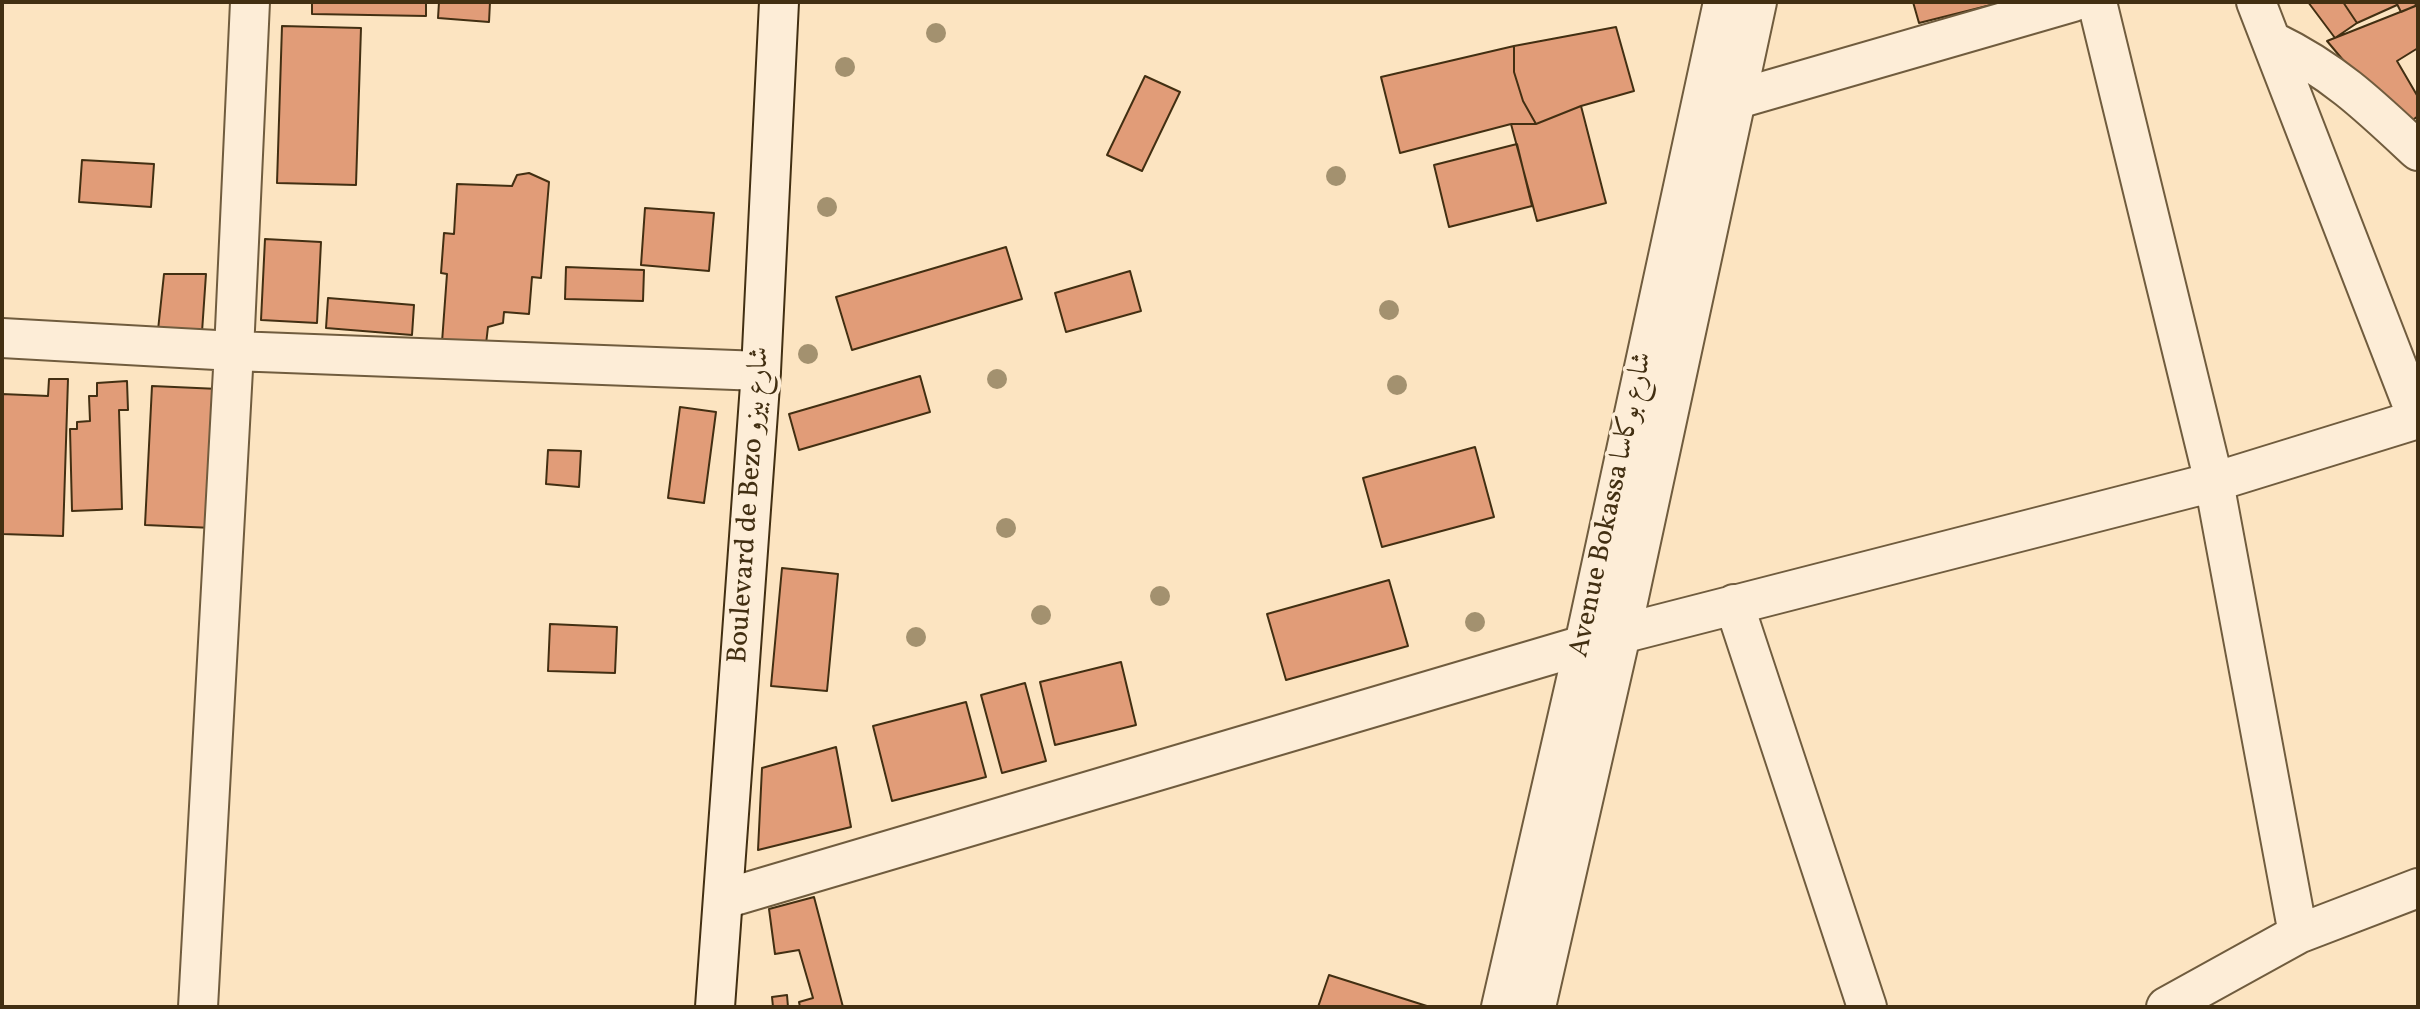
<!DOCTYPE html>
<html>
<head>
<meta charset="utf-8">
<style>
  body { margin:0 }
  #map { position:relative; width:2420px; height:1009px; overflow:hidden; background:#fce4c1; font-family:Vollkorn,serif }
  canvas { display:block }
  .frame { position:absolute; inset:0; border:4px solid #422f12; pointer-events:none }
</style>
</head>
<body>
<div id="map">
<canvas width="2420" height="1009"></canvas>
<div class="frame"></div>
</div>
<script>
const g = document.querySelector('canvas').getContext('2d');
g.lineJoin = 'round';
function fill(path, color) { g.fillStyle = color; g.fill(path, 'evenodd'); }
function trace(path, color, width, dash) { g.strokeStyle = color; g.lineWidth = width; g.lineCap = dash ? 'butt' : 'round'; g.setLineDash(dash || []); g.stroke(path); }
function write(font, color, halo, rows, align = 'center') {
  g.font = font + ' Vollkorn,Amiri,serif'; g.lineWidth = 7; g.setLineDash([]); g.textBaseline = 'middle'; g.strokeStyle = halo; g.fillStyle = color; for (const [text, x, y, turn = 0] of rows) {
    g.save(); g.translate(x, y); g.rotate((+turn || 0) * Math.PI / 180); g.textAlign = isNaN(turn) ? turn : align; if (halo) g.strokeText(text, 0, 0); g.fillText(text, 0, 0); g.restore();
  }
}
const building = new Path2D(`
  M 312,2 L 426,2 L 426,16 L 312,14 Z
  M 439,2 L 490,2 L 489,22 L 438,18 Z
  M 1913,2 L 2003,2 L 1919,23 Z
  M 2308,2 L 2343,2 L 2357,23 L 2335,38 Z
  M 2343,2 L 2396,2 L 2397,5 L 2357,23 Z
  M 2396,2 L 2417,2 L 2415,6 L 2401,12 Z
  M 2418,5 L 2418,48 L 2397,61 L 2418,97 L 2418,116 L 2401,129 L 2327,41 Z
  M 282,26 L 361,28 L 356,185 L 277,183 Z
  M 1616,27 L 1634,91 L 1581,106 L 1536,124 L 1523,101 L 1514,72 L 1514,46 Z
  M 1514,46 L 1514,72 L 1523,101 L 1536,124 L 1511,124 L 1400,153 L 1381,77 Z
  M 1145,76 L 1180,92 L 1142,171 L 1107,155 Z
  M 1581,106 L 1606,203 L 1537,221 L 1511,124 L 1536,124 Z
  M 1517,144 L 1532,206 L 1449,227 L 1434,165 Z
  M 82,160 L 154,164 L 151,207 L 79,202 Z
  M 529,173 L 549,182 L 541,278 L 532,277 L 529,314 L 504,312 L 503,323 L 488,327 L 486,344 L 442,342 L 447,274 L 441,273 L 444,233 L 454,234 L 457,184 L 512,186 L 517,175 Z
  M 645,208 L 714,213 L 709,271 L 641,265 Z
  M 265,239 L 321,242 L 317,323 L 261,320 Z
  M 1006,247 L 1022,299 L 852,350 L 836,297 Z
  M 566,267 L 644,270 L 643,301 L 565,299 Z
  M 1130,271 L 1141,311 L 1066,332 L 1055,293 Z
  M 164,274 L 206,274 L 202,332 L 158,330 Z
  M 328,298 L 414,305 L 412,335 L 326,328 Z
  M 920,376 L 930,412 L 799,450 L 789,414 Z
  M 49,379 L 68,379 L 63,536 L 2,534 L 2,394 L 48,396 Z
  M 127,381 L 128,410 L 119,410 L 122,509 L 72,511 L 70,429 L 77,429 L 77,422 L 90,421 L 89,396 L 97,396 L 97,383 Z
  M 152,386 L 219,389 L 213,528 L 145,525 Z
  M 680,407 L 716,412 L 704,503 L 668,498 Z
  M 1475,447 L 1494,517 L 1382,547 L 1363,478 Z
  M 548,450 L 581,451 L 579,487 L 546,484 Z
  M 782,568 L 838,574 L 827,691 L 771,686 Z
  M 1389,580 L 1408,646 L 1286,680 L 1267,614 Z
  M 550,624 L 617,627 L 615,673 L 548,671 Z
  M 1121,662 L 1136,725 L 1055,745 L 1040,682 Z
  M 1025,683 L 1046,761 L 1002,773 L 981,695 Z
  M 966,702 L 986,777 L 892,801 L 873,726 Z
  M 836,747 L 851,827 L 758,850 L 762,768 Z
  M 814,897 L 843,1007 L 800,1007 L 799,1002 L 813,998 L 799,950 L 775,954 L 769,909 Z
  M 1329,975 L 1430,1007 L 1318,1007 Z
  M 787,995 L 788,1007 L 773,1007 L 772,997 Z`);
const minor = new Path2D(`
  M 2097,2 L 2214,482 L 2298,934
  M 2256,2 L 2418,420
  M 2274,42 C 2334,71 2370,106 2418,151
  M 1734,100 L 2073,2
  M 2,338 L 234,351 L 761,371
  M 1734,604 L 1867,1007
  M 724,899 L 1621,634 L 2214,482 L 2418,419
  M 198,1007 L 234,351 L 250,2
  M 2166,1007 L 2298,934 L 2418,888`);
const tertiary = new Path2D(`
  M 1501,1007 L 1584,645 L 1723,2
  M 1536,1007 L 1621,634 L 1757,2`);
const secondary = new Path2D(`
  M 715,1007 L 761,371 L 779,2`);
const trees = [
  [936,33],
  [845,67],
  [1336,176],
  [827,207],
  [1389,310],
  [808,354],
  [997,379],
  [1397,385],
  [1006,528],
  [1160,596],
  [1041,615],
  [1475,622],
  [916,637]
];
const streetNames = [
  ["Boulevard de Bezo شارع بيزو",751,505,-86],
  ["Avenue Bokassa شارع بوكاسا",1613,505,-78]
];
fill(building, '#e19c78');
trace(building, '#422f12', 2);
trace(minor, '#705c3e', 42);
trace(tertiary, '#705c3e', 42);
trace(secondary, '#422f12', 42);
trace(minor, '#fdedd7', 38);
trace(tertiary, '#fdedd7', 38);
trace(secondary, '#fdedd7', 38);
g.fillStyle = '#a3916f';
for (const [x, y] of trees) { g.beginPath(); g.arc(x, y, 10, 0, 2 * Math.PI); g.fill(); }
write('28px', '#422f12', '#fdedd7', streetNames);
</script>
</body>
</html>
